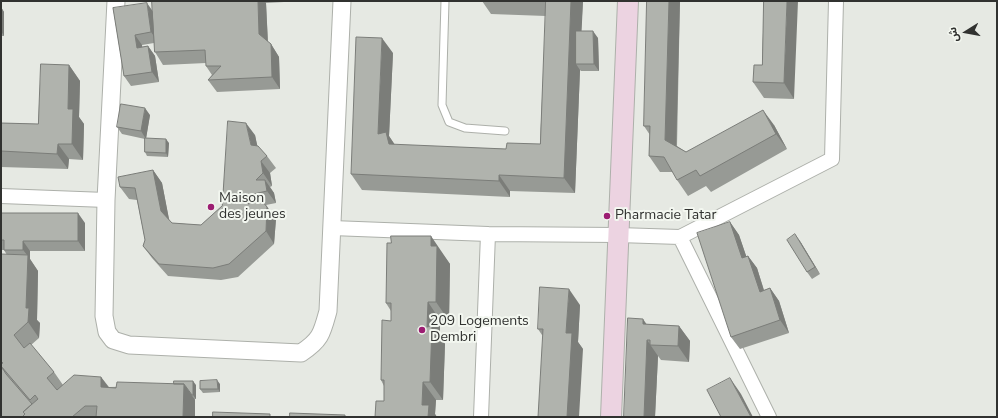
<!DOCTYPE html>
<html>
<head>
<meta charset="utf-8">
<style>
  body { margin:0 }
  #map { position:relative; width:998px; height:418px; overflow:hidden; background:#e6e9e3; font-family:"Nunito Sans","Noto Sans Arabic",sans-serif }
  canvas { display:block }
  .frame { position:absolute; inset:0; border:2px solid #313230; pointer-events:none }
  .north { position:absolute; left:946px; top:12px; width:40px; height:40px; -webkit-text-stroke:3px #f3f7f0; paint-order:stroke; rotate:259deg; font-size:11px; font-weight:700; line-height:16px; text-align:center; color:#313230 }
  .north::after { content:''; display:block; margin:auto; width:14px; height:18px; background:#313230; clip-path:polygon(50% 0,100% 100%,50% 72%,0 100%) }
</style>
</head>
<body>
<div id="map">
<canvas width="998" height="418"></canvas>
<div class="frame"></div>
<div class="north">ش</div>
</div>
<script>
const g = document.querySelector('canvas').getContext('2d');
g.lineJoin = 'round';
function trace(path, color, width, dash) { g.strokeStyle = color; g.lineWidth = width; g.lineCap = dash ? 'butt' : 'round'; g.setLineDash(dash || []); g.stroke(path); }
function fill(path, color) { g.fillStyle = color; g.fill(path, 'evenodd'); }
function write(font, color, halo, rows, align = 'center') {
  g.font = font + ' "Nunito Sans",sans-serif'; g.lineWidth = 4; g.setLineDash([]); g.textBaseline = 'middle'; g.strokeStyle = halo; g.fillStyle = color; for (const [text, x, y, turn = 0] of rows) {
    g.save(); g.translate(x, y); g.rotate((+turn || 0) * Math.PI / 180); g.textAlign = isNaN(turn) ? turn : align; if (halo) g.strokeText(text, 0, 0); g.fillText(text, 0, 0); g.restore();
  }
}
const service = new Path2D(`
  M 445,1 L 442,105 L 449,122 L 465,128 L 505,131`);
const minor = new Path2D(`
  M 1,196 L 106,200
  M 332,228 L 488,234 L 618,235 L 680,237 L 832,159 L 836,1
  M 680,237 L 769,417
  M 481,417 L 488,234`);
const tertiary = new Path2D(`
  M 116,1 L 106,200 L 104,316 L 107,332 L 113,340 L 129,345 L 301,353 C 321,340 322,333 328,311 L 342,1`);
const secondary = new Path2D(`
  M 611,417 L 628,1`);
const wall = new Path2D(`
  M 147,1 L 284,1 L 284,2 L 266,3 L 268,42 L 271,44 L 279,57 L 280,89 L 217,92 L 208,80 L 212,75 L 206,66 L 206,63 L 163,65 L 155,52 L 154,43 L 142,45 L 142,47 L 148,46 L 155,56 L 159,82 L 131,86 L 124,76 L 113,8 L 153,12 L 152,2 L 148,2 Z
  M 482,1 L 583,1 L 581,31 L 598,38 L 599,71 L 581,71 L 580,70 L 575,193 L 510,191 L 510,197 L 362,190 L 351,174 L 393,53 L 389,136 L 395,145 L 506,149 L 540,144 L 546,16 L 491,14 Z
  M 647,1 L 680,1 L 677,146 L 686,152 L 774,125 L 787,149 L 711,192 L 706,186 L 688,196 L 677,180 L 673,172 L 660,172 L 649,156 L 650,135 L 644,126 Z
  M 764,1 L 794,99 L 764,98 L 753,82 L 762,65 Z
  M 1,7 L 4,12 L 4,36 L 1,36 Z
  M 69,65 L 80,81 L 79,117 L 84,124 L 83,160 L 69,159 L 68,169 L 1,167 L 1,123 L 38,124 Z
  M 150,115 L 146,138 L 169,143 L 168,157 L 147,156 L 145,152 L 145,139 L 122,134 L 117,127 Z
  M 255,135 L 257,146 L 267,156 L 276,168 L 270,173 L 272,186 L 270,187 L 274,193 L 276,203 L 266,205 L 276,219 L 274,244 L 238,277 L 221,280 L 168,276 L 152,258 L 143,246 L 145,240 L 137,200 L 129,199 L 120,187 L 153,170 L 162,183 L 169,220 L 172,223 L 201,225 L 222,206 Z
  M 1,213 L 85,223 L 85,251 L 30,251 L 30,259 L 38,271 L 37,320 L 40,323 L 39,338 L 31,345 L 54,372 L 63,385 L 101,377 L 109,387 L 196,385 L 196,399 L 195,399 L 195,417 L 1,417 L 1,308 L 7,255 L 4,250 L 1,250 Z
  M 730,222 L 739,235 L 746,256 L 748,256 L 757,268 L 764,290 L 770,288 L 779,301 L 789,333 L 740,349 L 731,337 Z
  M 800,241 L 820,274 L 812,279 L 807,272 Z
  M 444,255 L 444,256 L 450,264 L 449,321 L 440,320 L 440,336 L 445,344 L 443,400 L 436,400 L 435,414 L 437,417 L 375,417 L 384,401 L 384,386 L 381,380 L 391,321 L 391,311 L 386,303 Z
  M 580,305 L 578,342 L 583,349 L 542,335 L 538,329 Z
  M 647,324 L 679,326 L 690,341 L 689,362 L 661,360 L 658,356 L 655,417 L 624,417 Z
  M 220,384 L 220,392 L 203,393 L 200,389 Z`);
const shadedWall = new Path2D(`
  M 258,1 L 265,1 L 266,3 L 268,46 L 259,34 Z
  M 571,1 L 583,1 L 580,64 L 576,64 L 580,70 L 575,193 L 564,178 Z
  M 669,1 L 680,1 L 676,155 L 665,140 Z
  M 787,1 L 798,1 L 794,99 L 784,83 Z
  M 147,3 L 154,13 L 158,42 L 151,32 Z
  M 1,7 L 4,12 L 4,36 L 1,31 Z
  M 593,31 L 598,38 L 599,71 L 594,64 Z
  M 135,35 L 142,45 L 144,58 L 137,48 Z
  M 382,38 L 393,53 L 389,136 L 397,148 L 399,160 L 378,134 Z
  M 271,44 L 279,57 L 280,89 L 272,77 Z
  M 148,46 L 155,56 L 159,82 L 152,72 Z
  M 69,65 L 80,81 L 79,117 L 84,124 L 83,160 L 72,144 L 68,109 Z
  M 145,108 L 150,115 L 146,139 L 141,131 Z
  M 763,110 L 774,125 L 787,149 L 776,134 Z
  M 246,123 L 255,135 L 260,158 L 251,145 Z
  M 166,139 L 169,143 L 168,157 L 166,153 Z
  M 58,144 L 69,159 L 68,169 L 57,154 Z
  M 261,161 L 270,173 L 272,186 L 263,173 Z
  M 153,170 L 162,183 L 170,224 L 161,211 Z
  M 499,175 L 510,191 L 510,197 L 499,181 Z
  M 265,180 L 274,193 L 276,203 L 267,191 Z
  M 249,195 L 257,207 L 248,204 Z
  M 267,207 L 276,219 L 274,244 L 266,231 Z
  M 78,213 L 85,223 L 85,251 L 78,241 Z
  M 730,222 L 739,235 L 751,270 L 742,258 Z
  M 795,234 L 800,241 L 820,274 L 815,267 Z
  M 431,236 L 450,264 L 449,321 L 436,302 L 431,246 Z
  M 23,241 L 30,251 L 30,259 L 38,271 L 37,320 L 40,323 L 39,338 L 28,322 L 26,308 L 28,256 L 23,250 Z
  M 748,256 L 757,268 L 768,304 L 760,292 Z
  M 770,288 L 779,301 L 789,333 L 780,320 Z
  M 569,289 L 580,305 L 578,342 L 583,349 L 579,417 L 567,417 L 566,333 Z
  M 428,302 L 440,320 L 440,336 L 445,344 L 443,400 L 430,382 L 427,327 Z
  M 643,319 L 654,335 L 643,324 Z
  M 679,326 L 690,341 L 689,362 L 678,346 Z
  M 647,340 L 658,356 L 655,417 L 644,417 Z
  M 101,377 L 112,392 L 101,387 Z
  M 730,378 L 741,394 L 753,417 L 751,417 Z
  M 217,380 L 220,384 L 220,392 L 218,389 Z
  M 193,381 L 196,385 L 196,399 L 193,395 Z
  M 423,382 L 436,400 L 435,414 L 437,417 L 428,417 L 422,405 Z
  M 184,384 L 195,400 L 195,417 L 183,417 Z`);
const building = new Path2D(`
  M 152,1 L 258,1 L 259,34 L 271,44 L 272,77 L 208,80 L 221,66 L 206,66 L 205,50 L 155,52 Z
  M 546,1 L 571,1 L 564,178 L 499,175 L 499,181 L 351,174 L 356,37 L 382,38 L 378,134 L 386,132 L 389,144 L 506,149 L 507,143 L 540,144 Z
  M 647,1 L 669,1 L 665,140 L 686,152 L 763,110 L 776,134 L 700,176 L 696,170 L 677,180 L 664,157 L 649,156 L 650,126 L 644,126 Z
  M 764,1 L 787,1 L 784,83 L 753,82 L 754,65 L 762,65 Z
  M 147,3 L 151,32 L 135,35 L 137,48 L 148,46 L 152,72 L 124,76 L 113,8 Z
  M 576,31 L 593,31 L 594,64 L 576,64 Z
  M 41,64 L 69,65 L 68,109 L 73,109 L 72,144 L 58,144 L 57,154 L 1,151 L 1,123 L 38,124 Z
  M 121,104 L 145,108 L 141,131 L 117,127 Z
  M 228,121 L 246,123 L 251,145 L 258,146 L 267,156 L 261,161 L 263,173 L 256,180 L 265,180 L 267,191 L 249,195 L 248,204 L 262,201 L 267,207 L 266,231 L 229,264 L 213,268 L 159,264 L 143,246 L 145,240 L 135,188 L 120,187 L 118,177 L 153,170 L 161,211 L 172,223 L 201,225 L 222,206 Z
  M 145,138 L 166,139 L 166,153 L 145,152 Z
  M 1,213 L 78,213 L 78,241 L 23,241 L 23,250 L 4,250 L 4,240 L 1,240 Z
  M 730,222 L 742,258 L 748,256 L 760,292 L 770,288 L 780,320 L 731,337 L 697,233 Z
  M 795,234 L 815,267 L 807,272 L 787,240 Z
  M 391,236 L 431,236 L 431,246 L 437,246 L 436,302 L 428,302 L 427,327 L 432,326 L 430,382 L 423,382 L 422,405 L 429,405 L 428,417 L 375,417 L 376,401 L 384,401 L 384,380 L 381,380 L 382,320 L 391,321 L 391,303 L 386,303 L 387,243 L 391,243 Z
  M 1,254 L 28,255 L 26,308 L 29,308 L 28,322 L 14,335 L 24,348 L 30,343 L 54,372 L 47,378 L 57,390 L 74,375 L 101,377 L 101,387 L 116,388 L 117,382 L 184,384 L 183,417 L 96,417 L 97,406 L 85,406 L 72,417 L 22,417 L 25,414 L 23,412 L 38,399 L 35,395 L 30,400 L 1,366 L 1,364 L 3,363 L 1,361 Z
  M 540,287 L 569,289 L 566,333 L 572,333 L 567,417 L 538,417 L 543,329 L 538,329 Z
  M 628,318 L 643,319 L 643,324 L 679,326 L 678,346 L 650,345 L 650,340 L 647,340 L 644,417 L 624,417 Z
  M 3,369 L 6,374 L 32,404 L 23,412 L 25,414 L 22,417 L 1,417 L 1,370 Z
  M 730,378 L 751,417 L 721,417 L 707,390 Z
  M 217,380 L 218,389 L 200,389 L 200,381 Z
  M 174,381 L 193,381 L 193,395 L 192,395 L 184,384 L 174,384 Z
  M 213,412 L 270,414 L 270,417 L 213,417 Z
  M 290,413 L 345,415 L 345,417 L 290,417 Z`);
const markers = [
  [211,207,4,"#9c1d72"],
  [607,216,4,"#9c1d72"],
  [422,330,4,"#9c1d72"]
];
const poiNames = [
  ["Maison",219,199],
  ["des jeunes",219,215],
  ["Pharmacie Tatar",615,216],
  ["209 Logements",430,322],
  ["Dembri",430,338]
];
trace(service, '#adb0aa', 9);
trace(minor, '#adb0aa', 16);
trace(tertiary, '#adb0aa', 19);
trace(secondary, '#adb0aa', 22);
trace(service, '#fff', 7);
trace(minor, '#fff', 14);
trace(tertiary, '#fff', 17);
trace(secondary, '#ecd3e1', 20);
fill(wall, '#979a95');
fill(shadedWall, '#7b7d79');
fill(building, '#b0b3ad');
trace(building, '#7b7d79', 1);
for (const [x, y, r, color] of markers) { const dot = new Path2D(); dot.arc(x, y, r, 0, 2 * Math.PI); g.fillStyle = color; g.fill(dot); trace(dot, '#f3f7f0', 1.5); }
write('14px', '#313230', '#f3f7f0', poiNames, 'left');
</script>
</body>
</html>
